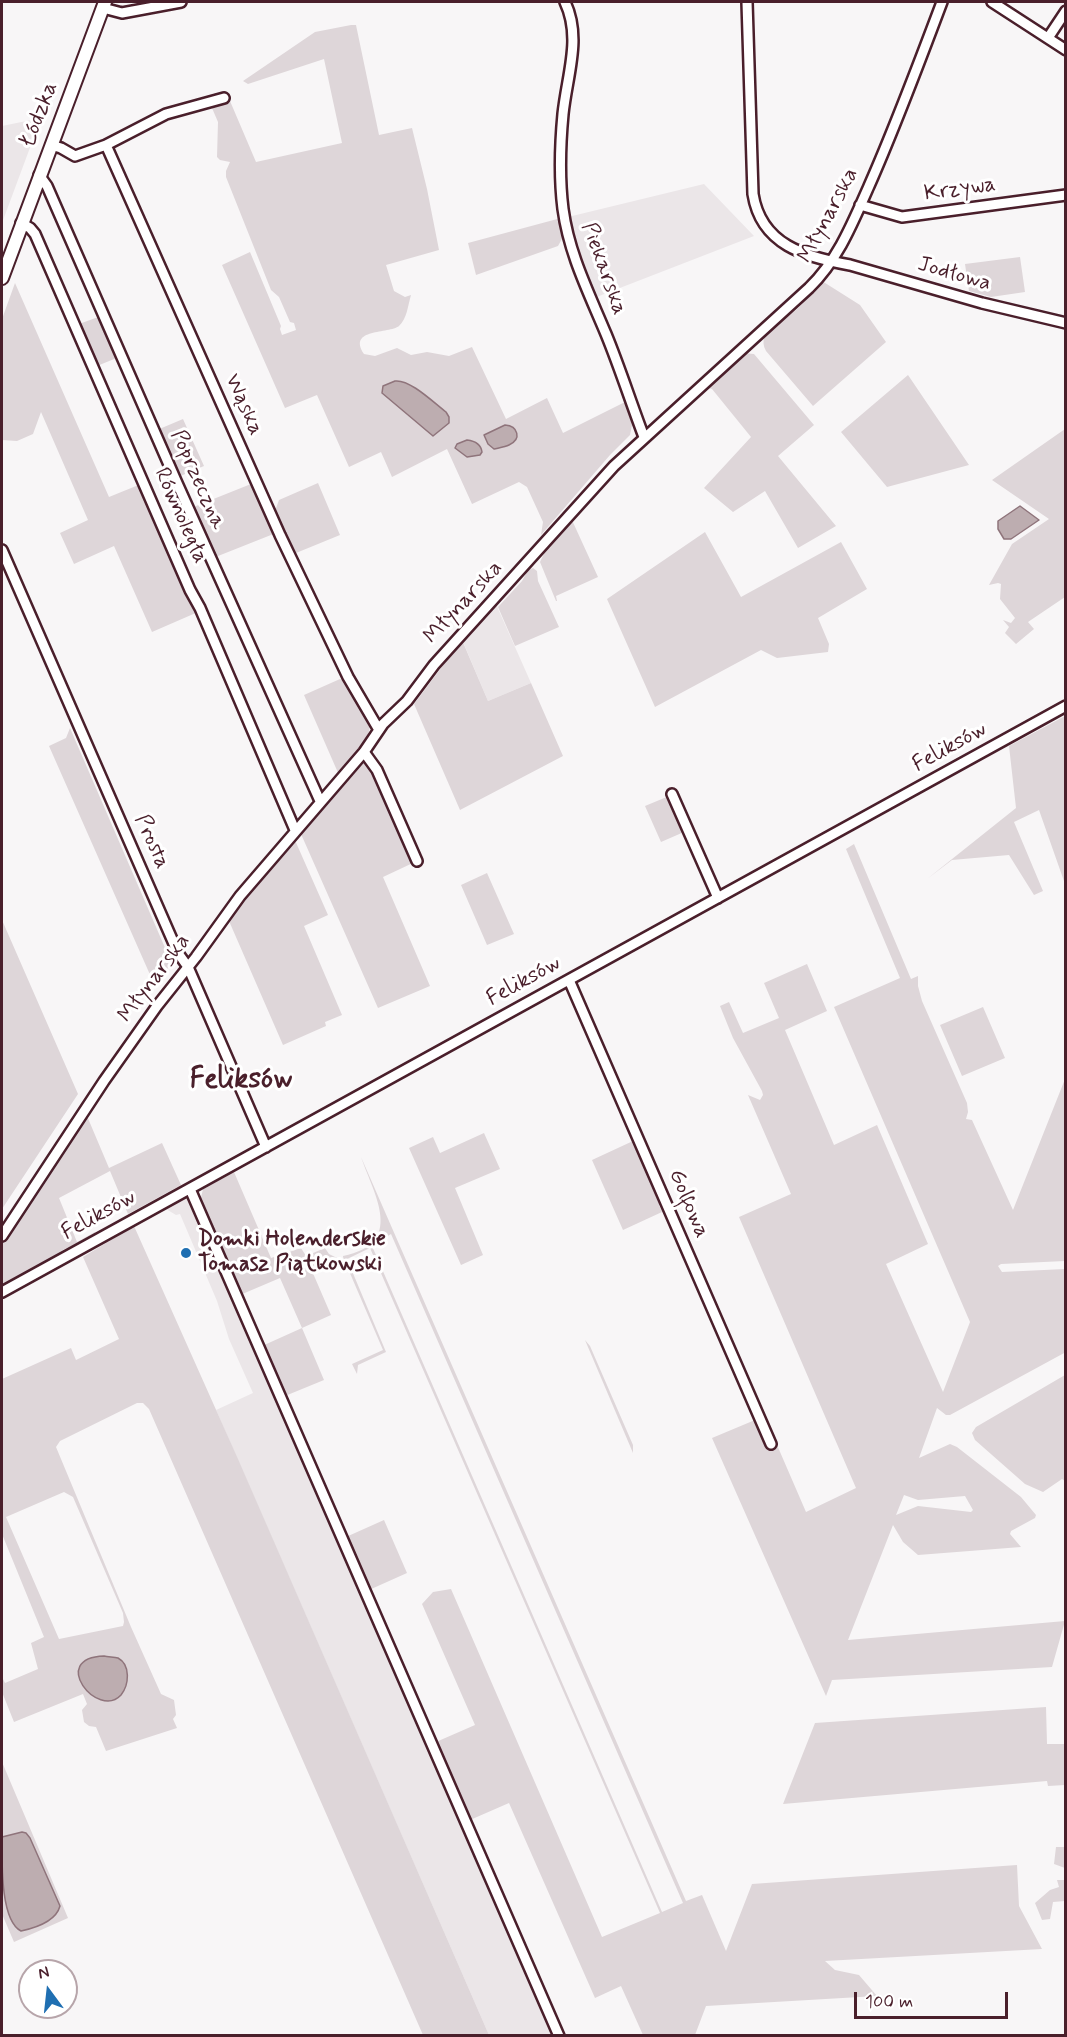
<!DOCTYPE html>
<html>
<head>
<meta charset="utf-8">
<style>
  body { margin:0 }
  #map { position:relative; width:1067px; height:2037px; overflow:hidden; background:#f8f6f7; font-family:Mynerve,sans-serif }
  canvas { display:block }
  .frame { position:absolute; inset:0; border:3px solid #4a1f2b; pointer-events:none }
  .north { position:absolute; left:18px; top:1959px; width:60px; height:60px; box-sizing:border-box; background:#fff; border:2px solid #b7a5aa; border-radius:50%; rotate:345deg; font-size:16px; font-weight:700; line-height:24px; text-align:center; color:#4a1f2b }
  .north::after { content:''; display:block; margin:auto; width:21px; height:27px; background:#1f6fb2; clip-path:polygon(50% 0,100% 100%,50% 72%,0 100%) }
  .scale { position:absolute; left:854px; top:1992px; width:154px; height:27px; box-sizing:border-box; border:3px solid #4a1f2b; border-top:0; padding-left:8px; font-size:18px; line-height:21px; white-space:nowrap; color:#4a1f2b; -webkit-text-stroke:4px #fff; paint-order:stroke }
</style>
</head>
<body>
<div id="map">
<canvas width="1067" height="2037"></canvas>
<div class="frame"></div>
<div class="north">N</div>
<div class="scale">100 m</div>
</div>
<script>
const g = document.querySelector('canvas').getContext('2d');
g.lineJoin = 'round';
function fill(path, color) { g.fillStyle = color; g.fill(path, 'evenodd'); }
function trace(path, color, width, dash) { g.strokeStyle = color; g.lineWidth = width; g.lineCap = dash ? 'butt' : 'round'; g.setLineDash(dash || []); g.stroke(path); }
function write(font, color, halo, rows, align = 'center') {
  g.font = font + ' Mynerve,sans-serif'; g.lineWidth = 6; g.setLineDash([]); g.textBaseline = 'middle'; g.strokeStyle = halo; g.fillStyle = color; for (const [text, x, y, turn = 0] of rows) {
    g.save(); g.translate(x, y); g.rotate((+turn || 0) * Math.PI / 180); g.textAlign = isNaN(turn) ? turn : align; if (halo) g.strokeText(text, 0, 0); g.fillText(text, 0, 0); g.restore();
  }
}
const built = new Path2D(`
  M 41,118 L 2,223 L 2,126 Z
  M 704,184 L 754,236 L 594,298 L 576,251 L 568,217 Z
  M 495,602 L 531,683 L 488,701 L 461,637 Z
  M 187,1197 L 553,2035 L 489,2035 L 216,1410 L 253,1393 L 229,1339 L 217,1301 L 180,1214 L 176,1215 L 166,1209 Z`);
const green = new Path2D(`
  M 351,25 L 356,25 L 379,135 L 412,128 L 427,189 L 439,250 L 386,265 L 394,291 L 405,297 L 411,295 C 408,305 407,319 399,326 C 389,334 347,328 364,354 L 375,356 L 397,348 L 411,355 L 427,352 L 449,356 L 472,347 L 506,419 L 547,398 L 563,433 L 625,402 L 632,425 L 630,435 L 610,455 L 541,535 L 543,522 L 527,487 L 519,482 L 472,504 L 447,449 L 392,477 L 381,452 L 349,467 L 317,395 L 285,408 L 222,265 L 250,252 L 281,326 L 280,329 L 282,335 L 296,330 L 294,323 L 290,322 L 279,297 L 271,290 L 226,177 L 226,171 L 230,162 L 220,160 L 217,157 L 218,122 L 212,108 L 230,101 L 256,162 L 342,143 L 324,59 L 248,84 L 243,81 L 315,32 Z
  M 561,218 L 563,237 L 558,246 L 476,275 L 468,243 Z
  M 1020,257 L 1025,292 L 991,297 L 969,291 L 965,264 Z
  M 822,281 L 860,305 L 886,342 L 813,406 L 766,351 C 755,331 784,319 796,310 C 806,302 814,290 822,281 Z
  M 15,283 L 109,497 L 141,484 L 198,612 L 152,632 L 114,546 L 74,564 L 60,533 L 88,520 L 41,412 L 33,434 L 17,441 L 2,440 L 2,319 Z
  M 101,316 L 119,357 L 97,366 L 79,324 Z
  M 743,353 L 754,354 L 814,425 L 778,456 L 836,526 L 798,548 L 765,491 L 733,512 L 704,488 L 751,437 L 712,389 L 705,387 Z
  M 908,375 L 969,465 L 887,487 L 841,432 Z
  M 183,419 L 204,466 L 178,477 L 157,430 Z
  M 1065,429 L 1065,597 L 1028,622 L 1034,629 L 1016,644 L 1005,633 L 1009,627 L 1003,620 L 1011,623 L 1015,618 L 1000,599 L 1001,584 L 998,583 L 989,585 L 1012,544 L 1049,519 L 992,480 Z
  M 237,454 L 245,465 L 276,533 L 213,558 L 191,508 L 251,484 Z
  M 318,483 L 340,535 L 296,553 L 275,511 L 279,500 Z
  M 571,518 L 598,577 L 556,596 L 557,601 L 556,601 L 540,562 L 548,545 Z
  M 705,532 L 741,597 L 841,542 L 867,589 L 818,618 L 829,644 L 828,652 L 777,658 L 761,650 L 655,707 L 607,599 Z
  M 533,568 L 537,571 L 538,581 L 559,627 L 515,646 L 498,607 L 522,581 L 528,570 Z
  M 462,640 L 488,701 L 531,683 L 563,756 L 460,810 L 414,704 Z
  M 340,679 L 345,681 L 370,727 L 366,743 L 339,775 L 304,695 Z
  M 1065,716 L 1065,884 L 1039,810 L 1014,822 L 1043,891 L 1034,895 L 1009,855 L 952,860 L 927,879 L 1016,808 L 1009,746 Z
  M 70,728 L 169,957 L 168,970 L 155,986 L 49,746 L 66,738 Z
  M 366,758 L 415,862 L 383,877 L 430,986 L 378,1008 L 301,834 L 305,827 Z
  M 669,796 L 684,832 L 661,842 L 645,806 Z
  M 294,838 L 328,915 L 304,926 L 342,1015 L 325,1022 L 326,1026 L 283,1045 L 229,921 L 262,876 Z
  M 854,844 L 911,979 L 918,976 L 918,986 L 922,1001 L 967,1103 L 968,1112 L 966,1119 L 972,1120 L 1013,1210 L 1065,1079 L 1065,1261 L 1001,1264 L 998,1266 L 1002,1272 L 1065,1269 L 1066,1352 L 950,1415 L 946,1415 L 937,1408 L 919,1458 L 950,1444 L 957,1447 L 1021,1497 L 1036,1515 L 1035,1518 L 1011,1531 L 1010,1534 L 1021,1547 L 918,1555 L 903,1542 L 893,1525 L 848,1640 L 1065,1621 L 1052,1667 L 832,1680 L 826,1696 L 712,1438 L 755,1420 L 765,1442 L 774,1438 L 806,1512 L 856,1488 L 739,1217 L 791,1194 L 748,1095 L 760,1100 L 763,1095 L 762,1091 L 733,1038 L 720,1006 L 729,1002 L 743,1033 L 779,1018 L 764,983 L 807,964 L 827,1011 L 785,1030 L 834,1145 L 877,1125 L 928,1244 L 886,1264 L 943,1392 L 970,1322 L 834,1007 L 900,978 L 846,849 ZM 904,1495 L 918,1500 L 965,1496 L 973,1510 L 971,1512 L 918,1506 L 896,1515 Z
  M 487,873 L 514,934 L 487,945 L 461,885 Z
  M 2,920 L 78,1094 L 2,1209 Z
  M 983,1007 L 1005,1058 L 962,1076 L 940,1025 Z
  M 87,1116 L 109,1168 L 162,1143 L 181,1185 L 128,1214 L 110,1171 L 59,1198 L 77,1242 L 95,1232 L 95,1235 C 85,1240 77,1244 67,1248 C 56,1252 53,1263 37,1265 L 2,1286 L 2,1243 L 47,1172 Z
  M 484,1133 L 500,1169 L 455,1188 L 483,1255 L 461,1265 L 409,1148 L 433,1137 L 440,1153 Z
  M 633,1141 L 661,1203 L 659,1205 L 662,1212 L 623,1230 L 592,1160 Z
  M 361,1157 L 686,1901 L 702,1895 L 726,1951 L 752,1884 L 1017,1865 L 1019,1906 L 1042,1949 L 825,1961 L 835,1970 L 859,1975 L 877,1996 L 706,2006 L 695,2035 L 643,2035 L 621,1986 L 595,1998 L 509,1803 L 470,1820 L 436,1742 L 475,1725 L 422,1604 L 433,1592 L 451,1589 L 602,1937 L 660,1913 L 370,1248 L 347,1259 L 386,1352 L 358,1365 L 357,1374 L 352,1364 L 383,1350 L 343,1257 L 343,1256 C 405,1243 375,1197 361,1157 ZM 391,1234 L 683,1903 L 662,1912 L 372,1246 Z
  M 234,1172 L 271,1258 L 301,1248 L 306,1256 L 325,1248 L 329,1254 L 337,1258 L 337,1260 L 312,1271 L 331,1315 L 302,1328 L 324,1380 L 285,1396 L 262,1346 L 302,1328 L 280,1278 L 240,1295 L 200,1202 L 203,1189 Z
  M 134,1226 L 238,1459 L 489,2035 L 423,2035 L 149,1409 L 143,1403 L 137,1403 L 60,1441 L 56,1447 L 131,1627 L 161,1694 L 174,1700 L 176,1715 L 173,1719 L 177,1728 L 106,1751 L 96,1727 L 89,1726 L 84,1722 L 82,1710 L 87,1704 L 83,1694 L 14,1722 L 2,1692 L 2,1677 L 5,1683 L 38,1669 L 31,1643 L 44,1637 L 2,1534 L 2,1379 L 71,1348 L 76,1360 L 119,1339 L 83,1257 ZM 64,1492 L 73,1497 L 123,1613 L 124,1622 L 123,1626 L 59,1639 L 6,1517 Z
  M 585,1340 L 590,1346 L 633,1445 L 633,1453 Z
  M 1065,1375 L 1065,1481 L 1062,1479 L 1043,1492 L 1025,1484 L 975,1440 L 972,1433 L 976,1427 Z
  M 384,1520 L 407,1573 L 369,1590 L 346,1537 Z
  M 1046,1707 L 1047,1744 L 1065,1744 L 1065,1785 L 1048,1786 L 1047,1781 L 783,1804 L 815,1723 Z
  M 2,1762 L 68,1918 L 14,1942 L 2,1914 Z
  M 1056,1847 L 1065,1847 L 1065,1868 L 1054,1864 Z
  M 1057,1880 L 1065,1880 L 1065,1901 L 1053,1902 L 1050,1919 L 1042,1920 L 1035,1903 L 1050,1890 L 1059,1887 Z`);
const water = new Path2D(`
  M 395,381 C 410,379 434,403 446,412 L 449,417 L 449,423 L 433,436 L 382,393 L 383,386 Z
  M 505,425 C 518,426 522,439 509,445 C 505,447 498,448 494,449 L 488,444 L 484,435 Z
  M 467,440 C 475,441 481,444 482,452 L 480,455 L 467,457 L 455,448 L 457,444 Z
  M 1020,506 L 1039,520 L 1011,539 L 1004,539 L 998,529 L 998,521 Z
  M 104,1656 C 108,1657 114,1657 118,1658 C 131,1665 129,1685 121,1695 C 98,1720 48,1658 104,1656 Z
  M 22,1832 L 26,1833 L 30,1838 L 60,1906 C 56,1921 35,1928 21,1931 C 0,1920 2,1861 2,1837 Z`);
const street = new Path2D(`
  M 565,2 C 582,38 567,75 563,114 C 560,146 559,177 563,209 C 569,254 589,293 606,334 C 620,368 631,403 644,437
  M 747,2 L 753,194 C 761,245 805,257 850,265 L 982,303 L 1066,323
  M 992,2 L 1066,50
  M 103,8 L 122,13 L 181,2
  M 1048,38 L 1066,11
  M 51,145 L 61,148 L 75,156 L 106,145 L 280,535 L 348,677 L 379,730
  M 106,145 L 166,114 L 224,98
  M 39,175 L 47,186 L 177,483 L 320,801
  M 860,205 L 902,217 L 1066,195
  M 21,223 L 30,228 L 35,234 L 190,590 L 200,608 L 295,830
  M 2,550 L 178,953 L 188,967 L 266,1147
  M 364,752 L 377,770 L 417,861
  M 672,794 L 718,898
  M 569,980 L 771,1444
  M 190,1189 L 559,2036
  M 2,1236 L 104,1081 L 157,1006 L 196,957 L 240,896 L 364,752 L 383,724 L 407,701 L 434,665 L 614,466 L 809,288 C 838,260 853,222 869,186 C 896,125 919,63 942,2
  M 2,1292 L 1066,706`);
const secondary = new Path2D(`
  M 2,278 L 105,2`);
const markers = [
  [186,1253,6,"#1f6fb2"]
];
const streetNames = [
  ["Łódzka",40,115,-69],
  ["Krzywa",960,190,-8],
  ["Młynarska",829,216,-62],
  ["Piekarska",603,269,70],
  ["Jodłowa",954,275,16],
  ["Wąska",243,405,66],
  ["Poprzeczna",197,480,66],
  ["Równoległa",180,516,66],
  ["Młynarska",464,603,-47],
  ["Feliksów",950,748,-29],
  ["Prosta",151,842,66],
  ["Młynarska",155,979,-53],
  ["Feliksów",524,982,-29],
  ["Golfowa",688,1204,67],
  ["Feliksów",99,1216,-29]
];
const poiNames = [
  ["Domki Holenderskie",198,1240],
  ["Tomasz Piątkowski",198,1265]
];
const districtNames = [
  ["Feliksów",241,1081]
];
fill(built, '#ebe6e8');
fill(green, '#ded6d9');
fill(water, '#bdadb0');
trace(water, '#8f747b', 1.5);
trace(street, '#4a1f2b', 14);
trace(secondary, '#4a1f2b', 16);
trace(street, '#fff', 9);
trace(secondary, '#fff', 12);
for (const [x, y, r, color] of markers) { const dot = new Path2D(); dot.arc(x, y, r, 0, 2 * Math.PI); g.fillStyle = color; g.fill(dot); trace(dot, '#fff', 2); }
write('22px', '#4a1f2b', '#fff', streetNames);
write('bold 22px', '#4a1f2b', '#fff', poiNames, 'left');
write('bold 28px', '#4a1f2b', '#fff', districtNames);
</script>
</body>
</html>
